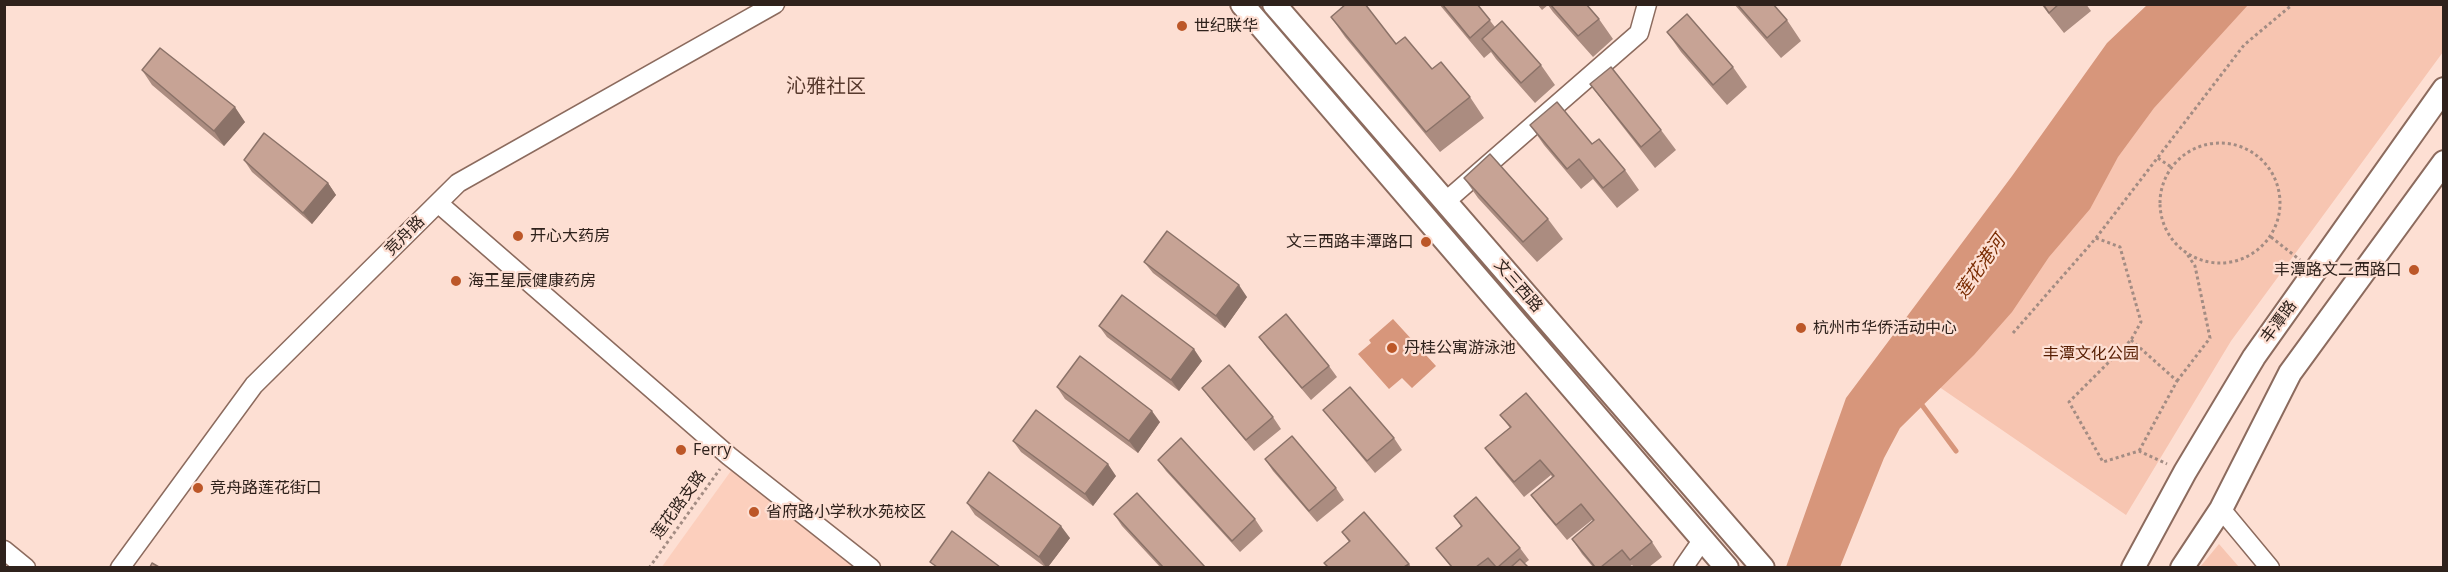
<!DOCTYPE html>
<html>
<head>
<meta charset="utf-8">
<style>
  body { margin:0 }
  #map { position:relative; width:2448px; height:572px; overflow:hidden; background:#fddfd3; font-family:"Open Sans",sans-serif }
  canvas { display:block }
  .frame { position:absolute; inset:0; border:6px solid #2f221c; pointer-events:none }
</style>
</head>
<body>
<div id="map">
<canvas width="2448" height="572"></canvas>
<div class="frame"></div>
</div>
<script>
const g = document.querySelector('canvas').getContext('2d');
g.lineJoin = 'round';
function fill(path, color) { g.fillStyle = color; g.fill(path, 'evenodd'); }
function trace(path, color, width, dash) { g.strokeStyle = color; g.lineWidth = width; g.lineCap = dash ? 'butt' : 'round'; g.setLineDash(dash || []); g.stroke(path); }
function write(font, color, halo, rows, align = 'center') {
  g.font = font + ' "Open Sans","Noto Sans SC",sans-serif'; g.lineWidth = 4.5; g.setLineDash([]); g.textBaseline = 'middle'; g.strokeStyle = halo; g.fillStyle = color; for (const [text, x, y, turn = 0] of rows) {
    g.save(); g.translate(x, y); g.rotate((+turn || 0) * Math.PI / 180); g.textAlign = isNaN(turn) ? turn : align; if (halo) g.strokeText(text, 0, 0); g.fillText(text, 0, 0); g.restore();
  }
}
const built = new Path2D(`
  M 741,457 L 874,568 L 661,568 Z`);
const green = new Path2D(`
  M 2236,5 L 2443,5 L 2443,52 L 2231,341 L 2126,515 L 1932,382 Z
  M 2219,544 L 2239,567 L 2200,567 Z`);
const water = new Path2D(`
  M 2147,5 L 2248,5 L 2154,108 L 2118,157 L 2090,209 L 2049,257 L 2012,312 L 1974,355 L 1900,428 L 1884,458 L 1840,567 L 1786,567 L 1846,398 L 2012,176 L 2107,43 Z
  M 1393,319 L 1436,366 L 1412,388 L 1402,378 L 1389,389 L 1358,354 L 1371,343 L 1369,340 Z`);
const stream = new Path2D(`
  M 1919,401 L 1956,451`);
const path = new Path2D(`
  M2160 203a60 60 0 1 1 120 0a60 60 0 1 1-120 0Z
  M 2158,158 L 2171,167
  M 2271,237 L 2300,260
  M 2096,238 L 2120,247 L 2141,322 L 2131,340 L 2069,402 L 2103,462 L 2139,451 L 2167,464
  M 2013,333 L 2096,238 L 2244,45 L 2293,4
  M 2131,340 L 2177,381 L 2139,451
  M 2177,381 L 2210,338 L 2195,266 L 2187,254
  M 649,568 L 720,469`);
const minor = new Path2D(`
  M 1445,202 L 1639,33 L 1647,4
  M 438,203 L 729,456 L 871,568
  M 2221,509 L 2270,568
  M 4,550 L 26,568
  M 120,568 L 254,385 L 458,183 L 775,4
  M 1683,568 L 1703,539`);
const major = new Path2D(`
  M 1242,4 L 1727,568
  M 1274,4 L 1763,568
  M 2133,568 L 2185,472 L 2254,357 L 2444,89
  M 2182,568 L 2221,509 L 2290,373 L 2444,162`);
const wall = new Path2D(`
  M 1439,4 L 1477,4 L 1495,27 L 1541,65 L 1555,85 L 1535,103 L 1496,59 L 1491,52 L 1484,58 Z
  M 1537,4 L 1586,4 L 1599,19 L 1613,39 L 1593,57 L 1553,12 L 1548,5 L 1542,10 Z
  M 1734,4 L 1773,4 L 1787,20 L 1801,41 L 1781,58 Z
  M 2041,4 L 2086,4 L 2091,11 L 2064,33 Z
  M 1331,17 L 1396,44 L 1432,69 L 1470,97 L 1484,118 L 1440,152 L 1345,37 Z
  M 1667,32 L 1733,67 L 1747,87 L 1727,105 L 1681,52 Z
  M 142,70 L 245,122 L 224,146 L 152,85 Z
  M 1590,84 L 1661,130 L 1676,150 L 1655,168 L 1605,104 Z
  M 1530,125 L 1592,144 L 1625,170 L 1639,190 L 1617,208 L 1593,179 L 1581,189 L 1544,145 Z
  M 244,160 L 328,183 L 336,195 L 312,224 L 252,172 Z
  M 1464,178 L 1548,219 L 1563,239 L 1537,262 L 1478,198 Z
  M 1144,262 L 1247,297 L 1225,328 L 1153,273 Z
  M 1099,326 L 1202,361 L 1179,391 L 1107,337 Z
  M 1259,337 L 1329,366 L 1337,377 L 1311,400 L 1267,348 Z
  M 1057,387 L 1160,422 L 1138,453 L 1065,399 Z
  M 1202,388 L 1273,417 L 1281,429 L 1254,451 L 1211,400 Z
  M 1323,410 L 1394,438 L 1402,450 L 1375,473 L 1332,421 Z
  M 1500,415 L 1652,542 L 1662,557 L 1649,567 L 1634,567 L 1632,565 L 1629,567 L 1593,567 L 1582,554 L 1572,539 L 1593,521 L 1592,520 L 1567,540 L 1542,510 L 1531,495 L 1552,477 L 1551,475 L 1524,497 L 1496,463 L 1485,448 L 1510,428 Z
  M 1013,441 L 1116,476 L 1093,506 L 1021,452 Z
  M 1265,459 L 1336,488 L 1344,500 L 1317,522 L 1273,471 Z
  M 1158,460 L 1255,519 L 1263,531 L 1240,552 L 1166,471 Z
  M 967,503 L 1070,538 L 1048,567 L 1045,567 L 975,515 Z
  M 1114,514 L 1205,567 L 1160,567 L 1122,526 Z
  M 1454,516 L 1520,548 L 1529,560 L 1524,564 L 1528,567 L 1451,567 L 1436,548 L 1461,526 Z
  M 1342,532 L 1409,564 L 1411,567 L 1327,567 L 1324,563 L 1349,542 Z`);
const shadedWall = new Path2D(`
  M 235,107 L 245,122 L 224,146 L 214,131 Z
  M 328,183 L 336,195 L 312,224 L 303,213 Z
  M 1239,285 L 1247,297 L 1225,328 L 1216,316 Z
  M 1194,349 L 1202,361 L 1179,391 L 1171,380 Z
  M 1152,411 L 1160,422 L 1138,453 L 1129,441 Z
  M 1108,464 L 1116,476 L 1093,506 L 1085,494 Z
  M 1061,526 L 1070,538 L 1048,567 L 1046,567 L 1039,557 Z`);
const building = new Path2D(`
  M 1346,4 L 1365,4 L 1396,44 L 1405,37 L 1432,69 L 1441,62 L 1470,97 L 1426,132 L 1331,17 Z
  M 1442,4 L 1477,4 L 1490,20 L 1470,38 Z
  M 1550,4 L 1586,4 L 1599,19 L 1578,36 Z
  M 1737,4 L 1773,4 L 1787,20 L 1767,38 Z
  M 2043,4 L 2059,4 L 2049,13 Z
  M 1687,14 L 1733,67 L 1713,85 L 1667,32 Z
  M 1502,21 L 1541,65 L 1521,83 L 1482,39 Z
  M 160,48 L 235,107 L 214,131 L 142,70 Z
  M 1611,67 L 1661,130 L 1641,147 L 1590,84 Z
  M 1557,102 L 1592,144 L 1599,139 L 1625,170 L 1603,188 L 1579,159 L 1567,169 L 1530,125 Z
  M 264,133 L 328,183 L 303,213 L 244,160 Z
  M 1490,154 L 1548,219 L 1523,242 L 1464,178 Z
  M 1167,231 L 1239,285 L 1216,316 L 1144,262 Z
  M 1122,295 L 1194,349 L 1171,380 L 1099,326 Z
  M 1286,314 L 1329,366 L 1302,388 L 1259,337 Z
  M 1080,356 L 1152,411 L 1129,441 L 1057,387 Z
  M 1229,365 L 1273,417 L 1246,440 L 1202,388 Z
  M 1350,387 L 1394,438 L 1367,461 L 1323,410 Z
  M 1526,393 L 1652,542 L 1630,560 L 1622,550 L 1601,567 L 1595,567 L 1572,539 L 1594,520 L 1581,504 L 1556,525 L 1531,495 L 1554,476 L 1540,460 L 1514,482 L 1485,448 L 1511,427 L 1500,415 Z
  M 1036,410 L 1108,464 L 1085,494 L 1013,441 Z
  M 1292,436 L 1336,488 L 1309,511 L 1265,459 Z
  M 1181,438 L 1255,519 L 1232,541 L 1158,460 Z
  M 989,472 L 1061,526 L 1039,557 L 967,503 Z
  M 1137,493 L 1205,567 L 1163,567 L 1114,514 Z
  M 1476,497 L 1520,548 L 1498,567 L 1496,567 L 1488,558 L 1476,567 L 1452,567 L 1436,548 L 1462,526 L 1454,516 Z
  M 1364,512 L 1409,564 L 1404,567 L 1328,567 L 1324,563 L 1350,541 L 1342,532 Z
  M 952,531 L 1000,567 L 937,567 L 930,562 Z
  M 1520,559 L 1528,567 L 1511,567 Z
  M 152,563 L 159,567 L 150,567 Z`);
const markers = [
  [1182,26,6,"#bc5728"],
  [518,236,6,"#bc5728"],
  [1426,242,6,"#bc5728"],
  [2414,270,6,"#bc5728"],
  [456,281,6,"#bc5728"],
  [1801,328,6,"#bc5728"],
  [1392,348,6,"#bc5728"],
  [681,450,6,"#bc5728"],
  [198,488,6,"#bc5728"],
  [754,512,6,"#bc5728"]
];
const poiNames = [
  ["世纪联华",1194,26],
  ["开心大药房",530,236],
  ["文三西路丰潭路口",1414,242,"right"],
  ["丰潭路文二西路口",2402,270,"right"],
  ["海王星辰健康药房",468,281],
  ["杭州市华侨活动中心",1813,328],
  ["丹桂公寓游泳池",1404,348],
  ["Ferry",693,450],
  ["竞舟路莲花街口",210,488],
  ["省府路小学秋水苑校区",766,512]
];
const streetNames = [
  ["竞舟路",405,236,-45],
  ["文三西路",1518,286,49],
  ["丰潭路",2279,322,-54],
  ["莲花路支路",679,505,-54]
];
const parkNames = [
  ["丰潭文化公园",2091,354]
];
const waterNames = [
  ["莲花港河",1981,267,-55]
];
const quarterNames = [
  ["沁雅社区",826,87]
];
fill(built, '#fccfbd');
fill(green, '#f7c5b1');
fill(water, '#d7967b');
trace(stream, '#d7967b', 5);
trace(minor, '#8c6b5e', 21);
trace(major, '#8c6b5e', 26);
trace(path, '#a38c83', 3, [3, 3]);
trace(minor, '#fff', 18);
trace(major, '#fff', 22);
fill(wall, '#ab8c80');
fill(shadedWall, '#8b7268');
fill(building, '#c7a395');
trace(building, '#8b7268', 1.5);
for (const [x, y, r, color] of markers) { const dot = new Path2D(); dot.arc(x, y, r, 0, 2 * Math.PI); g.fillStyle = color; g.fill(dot); trace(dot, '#fddfd3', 2); }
write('16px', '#2f221c', '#fddfd3', poiNames, 'left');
write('16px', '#2f221c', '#fddfd3', streetNames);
write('16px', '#561c00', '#fddfd3', parkNames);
write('italic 18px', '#7a2c02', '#fddfd3', waterNames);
write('20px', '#583a2e', '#fddfd3', quarterNames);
</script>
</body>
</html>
